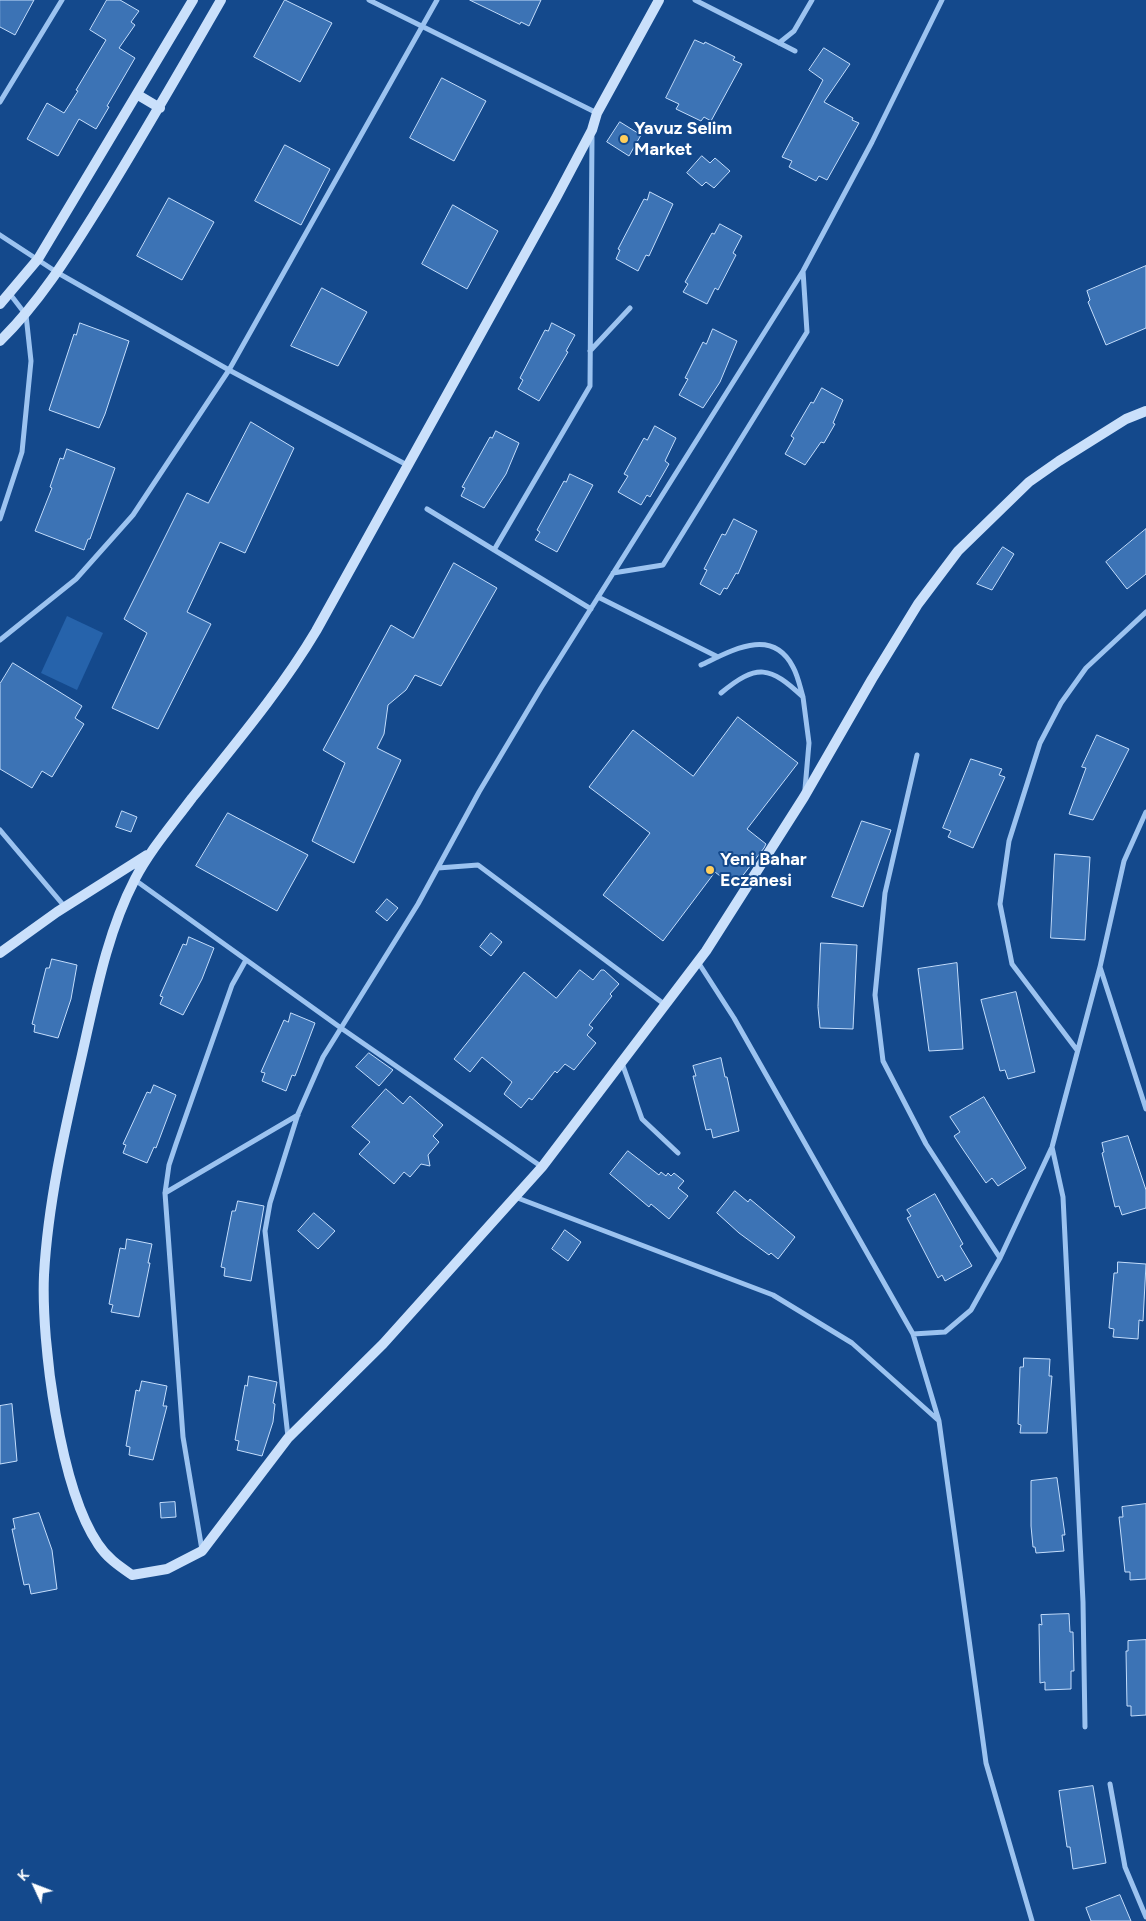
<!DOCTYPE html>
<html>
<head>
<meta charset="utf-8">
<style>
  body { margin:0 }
  #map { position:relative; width:1146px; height:1921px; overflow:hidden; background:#14498c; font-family:Figtree,sans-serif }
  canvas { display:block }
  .north { position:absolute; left:10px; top:1861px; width:50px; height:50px; -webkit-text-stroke:4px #14498c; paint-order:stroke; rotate:313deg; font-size:14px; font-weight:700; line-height:20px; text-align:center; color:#fff }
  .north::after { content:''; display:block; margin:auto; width:18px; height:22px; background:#fff; clip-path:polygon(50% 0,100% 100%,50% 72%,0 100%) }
</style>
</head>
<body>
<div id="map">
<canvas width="1146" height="1921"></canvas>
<div class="north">K</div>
</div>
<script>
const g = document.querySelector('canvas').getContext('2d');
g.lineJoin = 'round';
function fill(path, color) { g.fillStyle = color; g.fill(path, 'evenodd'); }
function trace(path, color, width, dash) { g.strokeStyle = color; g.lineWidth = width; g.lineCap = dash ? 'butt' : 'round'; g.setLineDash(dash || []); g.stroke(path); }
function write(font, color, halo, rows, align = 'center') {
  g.font = font + ' Figtree,sans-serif'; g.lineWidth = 4; g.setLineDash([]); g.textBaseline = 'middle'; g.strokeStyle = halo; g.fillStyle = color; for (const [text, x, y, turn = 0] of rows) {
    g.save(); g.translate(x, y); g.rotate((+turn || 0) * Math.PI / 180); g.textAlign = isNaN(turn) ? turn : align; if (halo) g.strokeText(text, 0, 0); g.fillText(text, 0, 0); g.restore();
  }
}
const green = new Path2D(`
  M 67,616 L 103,633 L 77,690 L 41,673 Z`);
const building = new Path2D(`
  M 0,0 L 34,0 L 15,35 L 0,27 Z
  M 107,0 L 120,0 L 139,11 L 131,22 L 135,25 L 119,48 L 135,58 L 107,106 L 109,107 L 96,129 L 79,119 L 58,156 L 27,139 L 47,103 L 64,113 L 78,91 L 76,90 L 106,40 L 90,30 Z
  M 285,0 L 332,23 L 300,82 L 254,57 Z
  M 470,0 L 541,0 L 529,26 L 521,22 L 520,24 Z
  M 695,40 L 704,44 L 705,42 L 735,57 L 733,60 L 742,64 L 711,121 L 704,117 L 701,121 L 676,109 L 679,104 L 666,98 Z
  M 824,48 L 850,64 L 824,102 L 853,118 L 852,120 L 859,123 L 827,180 L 819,176 L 816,181 L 789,167 L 792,161 L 782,157 L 823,80 L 809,70 Z
  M 442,78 L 486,101 L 454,161 L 410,138 Z
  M 620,122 L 641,135 L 629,156 L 607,142 Z
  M 285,145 L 330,169 L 301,225 L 255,201 Z
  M 702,156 L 710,163 L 715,158 L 730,171 L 714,188 L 706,182 L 702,186 L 687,173 Z
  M 650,192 L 673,204 L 649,256 L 646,255 L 638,271 L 616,259 L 620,250 L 618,249 L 644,199 L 647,200 Z
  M 169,198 L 214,222 L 182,280 L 137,256 Z
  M 453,205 L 498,231 L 467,289 L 422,264 Z
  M 720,224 L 742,236 L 733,253 L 736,255 L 718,290 L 715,288 L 707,304 L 683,292 L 688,284 L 685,282 L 695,264 L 712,233 L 714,234 Z
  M 1146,266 L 1146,328 L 1106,345 L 1088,302 L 1090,300 L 1087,291 Z
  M 322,288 L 367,312 L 338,366 L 291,346 Z
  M 80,323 L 129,341 L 105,414 L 99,428 L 49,410 L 74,334 L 76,335 Z
  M 552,323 L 575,335 L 566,351 L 568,352 L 539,401 L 518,389 L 523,380 L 520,378 L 545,330 L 548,331 Z
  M 713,329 L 737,341 L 720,382 L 703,408 L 679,395 L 688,379 L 685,378 L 703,342 L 706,344 Z
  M 822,388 L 843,400 L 833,423 L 835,424 L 824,443 L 821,442 L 805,465 L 785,454 L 794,438 L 791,436 L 811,402 L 813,403 Z
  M 251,422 L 294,448 L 245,553 L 220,542 L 187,612 L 211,624 L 158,729 L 112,708 L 147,633 L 124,619 L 187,493 L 208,503 Z
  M 655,426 L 676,438 L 665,461 L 669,464 L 650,497 L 647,495 L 641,505 L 618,492 L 628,476 L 624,474 L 644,438 L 647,440 Z
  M 496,431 L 519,443 L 506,474 L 484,508 L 461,496 L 465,488 L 462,487 L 490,437 L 492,438 Z
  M 67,449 L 115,468 L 90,539 L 88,539 L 84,550 L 35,531 L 52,488 L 50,487 L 60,458 L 63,459 Z
  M 570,474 L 593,485 L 557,552 L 535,540 L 540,532 L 537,530 L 564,481 L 566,482 Z
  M 734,519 L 757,531 L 738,574 L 736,573 L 727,589 L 724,588 L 720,595 L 700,584 L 707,570 L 704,569 L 722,534 L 725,535 Z
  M 1146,529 L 1146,574 L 1127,589 L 1106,562 Z
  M 1003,547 L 1014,554 L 992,590 L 977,584 Z
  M 454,563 L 497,588 L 441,686 L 415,675 L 406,690 L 388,705 L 384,734 L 377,748 L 401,760 L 354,863 L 312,841 L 345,763 L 323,750 L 391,625 L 413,638 Z
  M 13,663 L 82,706 L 75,718 L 84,724 L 52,777 L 42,771 L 32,788 L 0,769 L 0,684 Z
  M 738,717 L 798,763 L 747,829 L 766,844 L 764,848 L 734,887 L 715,872 L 663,941 L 603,895 L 650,833 L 589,787 L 633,730 L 693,776 Z
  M 1097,735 L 1129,749 L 1093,820 L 1069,814 L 1086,768 L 1082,767 Z
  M 971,759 L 1002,769 L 999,775 L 1005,777 L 973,848 L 948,837 L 951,831 L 943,828 Z
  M 122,811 L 137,817 L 131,832 L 116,827 Z
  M 228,813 L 308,855 L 277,911 L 196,866 Z
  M 862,821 L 891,830 L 863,907 L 832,897 Z
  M 1055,854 L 1090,857 L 1085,940 L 1051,938 Z
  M 387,899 L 398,908 L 387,921 L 376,912 Z
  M 491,933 L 502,942 L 491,956 L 480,947 Z
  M 189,937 L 214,948 L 202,979 L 183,1015 L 160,1004 L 163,997 L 160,996 L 183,944 L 186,945 Z
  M 821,943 L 857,945 L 853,1029 L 820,1028 L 818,1007 Z
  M 52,959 L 77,965 L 71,999 L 58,1038 L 34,1032 L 35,1025 L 32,1024 L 46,968 L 49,968 Z
  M 957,963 L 963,1049 L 929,1051 L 918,969 Z
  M 580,970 L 593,980 L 601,970 L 604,970 L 619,984 L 610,994 L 612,996 L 589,1025 L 593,1028 L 587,1035 L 596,1043 L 574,1070 L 565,1064 L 557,1073 L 555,1071 L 532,1100 L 529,1098 L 521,1108 L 504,1094 L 512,1082 L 482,1057 L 470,1072 L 454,1059 L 524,972 L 556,998 Z
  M 1016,992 L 1035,1072 L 1008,1079 L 1005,1070 L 1000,1071 L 981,1000 Z
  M 291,1013 L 315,1023 L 295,1076 L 292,1075 L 286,1091 L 262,1081 L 265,1073 L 261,1072 L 284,1020 L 288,1022 Z
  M 369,1053 L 393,1070 L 379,1086 L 356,1067 Z
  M 721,1058 L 725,1077 L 727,1077 L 739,1131 L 713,1138 L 711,1129 L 706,1130 L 693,1076 L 696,1076 L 693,1066 Z
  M 154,1085 L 176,1095 L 156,1148 L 154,1147 L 147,1163 L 123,1153 L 126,1145 L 123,1144 L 147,1092 L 150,1093 Z
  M 386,1089 L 403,1104 L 410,1096 L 443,1125 L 433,1136 L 439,1142 L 428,1155 L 430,1166 L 421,1164 L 410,1177 L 404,1172 L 394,1184 L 359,1154 L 370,1142 L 352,1127 Z
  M 984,1097 L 1026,1168 L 998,1186 L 992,1178 L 986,1183 L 964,1151 L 954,1136 L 960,1132 L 950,1117 Z
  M 1128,1136 L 1146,1190 L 1146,1208 L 1122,1215 L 1119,1206 L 1115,1207 L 1102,1153 L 1104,1152 L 1102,1143 Z
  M 628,1151 L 659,1175 L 661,1172 L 666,1176 L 668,1173 L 671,1176 L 674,1173 L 684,1181 L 678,1188 L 688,1196 L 669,1219 L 651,1204 L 649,1207 L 610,1174 Z
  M 735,1191 L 748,1202 L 750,1199 L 795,1237 L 778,1259 L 771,1253 L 769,1255 L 739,1233 L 717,1213 Z
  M 935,1194 L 963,1244 L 960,1246 L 972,1266 L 945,1281 L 942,1275 L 938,1278 L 907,1218 L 911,1216 L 907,1210 Z
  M 238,1201 L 264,1206 L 251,1281 L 224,1276 L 225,1268 L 221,1267 L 232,1211 L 235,1211 Z
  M 314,1213 L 335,1231 L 318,1249 L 298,1231 Z
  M 565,1230 L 581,1242 L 568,1261 L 552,1249 Z
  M 127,1239 L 152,1244 L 148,1263 L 150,1263 L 139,1317 L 111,1312 L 113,1305 L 109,1304 L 120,1248 L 125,1249 Z
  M 1118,1262 L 1146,1264 L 1143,1321 L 1139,1320 L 1138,1339 L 1113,1337 L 1114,1329 L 1109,1328 L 1114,1273 L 1117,1273 Z
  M 1024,1358 L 1050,1359 L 1049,1376 L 1052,1376 L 1047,1433 L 1020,1433 L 1021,1425 L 1018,1424 L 1020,1367 L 1023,1367 Z
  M 249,1376 L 277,1382 L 273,1403 L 275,1404 L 273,1422 L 262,1456 L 237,1450 L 239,1441 L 235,1440 L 245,1385 L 247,1386 Z
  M 142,1381 L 167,1386 L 163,1406 L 167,1406 L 153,1460 L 129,1455 L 130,1447 L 126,1446 L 136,1390 L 139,1391 Z
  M 12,1404 L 17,1461 L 0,1464 L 0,1406 Z
  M 1057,1478 L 1065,1535 L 1062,1535 L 1064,1551 L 1036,1553 L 1035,1547 L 1033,1547 L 1031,1526 L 1031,1481 Z
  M 175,1502 L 176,1517 L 161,1518 L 160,1503 Z
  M 1146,1504 L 1146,1579 L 1130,1580 L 1130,1572 L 1125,1572 L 1119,1517 L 1123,1517 L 1122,1507 Z
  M 39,1513 L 52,1550 L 57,1589 L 31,1594 L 29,1584 L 24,1585 L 12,1529 L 15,1529 L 13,1519 Z
  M 1069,1614 L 1070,1632 L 1073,1632 L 1074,1671 L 1071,1671 L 1071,1689 L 1045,1690 L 1045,1682 L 1040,1683 L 1039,1624 L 1042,1625 L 1041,1615 Z
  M 1146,1640 L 1146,1715 L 1131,1716 L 1131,1706 L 1127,1706 L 1126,1651 L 1128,1651 L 1128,1641 Z
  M 1093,1786 L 1106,1863 L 1073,1869 L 1070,1847 L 1067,1847 L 1059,1791 Z
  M 1120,1895 L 1131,1921 L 1091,1921 L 1086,1908 Z`);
const street = new Path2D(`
  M 369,0 L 597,113
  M 695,0 L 795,51
  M 779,43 L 794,31 L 812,0
  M 0,102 L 62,0
  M 0,235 L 58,273 L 229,370 L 407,465
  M 590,351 L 630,308
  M 427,509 L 591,609
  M 0,519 L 22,452 L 31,361 L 26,315 L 10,294
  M 494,550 L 590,386 L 592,137
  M 613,573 L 663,565 L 807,332 L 803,271
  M 598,597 L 718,657
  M 0,640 L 76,579 L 133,515 L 229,370 L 437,0
  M 701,665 C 731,651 772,626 793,667 C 798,676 800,687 803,697
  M 721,693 C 757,663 770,666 803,697 L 809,743 L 805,789
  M 917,755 L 885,893 L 875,995 L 883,1061 L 926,1144 L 1000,1258
  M 0,830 L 65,907
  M 438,868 L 478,865 L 664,1004
  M 135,880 L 341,1028 L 542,1167
  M 698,962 L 734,1018 L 913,1334 L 945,1332 L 971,1310 L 1000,1258 L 1052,1147 L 1100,967 L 1124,861 L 1146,812
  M 1100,967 L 1146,1109
  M 1077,1050 L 1012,964 L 1000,904 L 1009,841 L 1040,743 L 1061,703 L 1086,668 L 1146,612
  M 622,1063 L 642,1119 L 678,1153
  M 1052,1147 L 1063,1197 L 1083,1602 L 1085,1727
  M 165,1193 L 298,1115
  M 515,1197 L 773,1295 L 852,1343 L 938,1420
  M 913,1334 L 939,1421 L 986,1763 L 1032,1921
  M 288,1437 L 265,1231 L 270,1203 L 298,1114 L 323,1057 L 418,904 L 479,792 L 541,688 L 803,271 L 872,142 L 942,0
  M 202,1550 L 183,1437 L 165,1193 L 169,1165 L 176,1144 L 232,985 L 246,960
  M 1110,1784 L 1125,1867 L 1146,1917`);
const secondary = new Path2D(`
  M 659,0 L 597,113 L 592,130 L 556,198 L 316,631 C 281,690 235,744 192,798 C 172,825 150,850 135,879 C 106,935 95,998 81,1059 C 65,1129 48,1202 44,1275 C 41,1343 60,1488 98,1544 C 107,1558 119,1566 132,1575 L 167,1569 L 202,1551 L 288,1438 L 383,1344 L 542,1167 L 706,951 L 804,797 L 872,679 L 918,604 L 958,551 L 1029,482 L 1059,461 L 1126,419 L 1146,411
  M 138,95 L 160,108
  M 0,304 L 38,259 L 193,0
  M 0,341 C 43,299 73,248 105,197 C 145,132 183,66 221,0
  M 0,953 L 57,912 L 147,855`);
const markers = [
  [624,139,5,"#ffce5b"],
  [710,870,5,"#ffce5b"]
];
const poiNames = [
  ["Yavuz Selim",634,129],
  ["Market",634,150],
  ["Yeni Bahar",720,860],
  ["Eczanesi",720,881]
];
fill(green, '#2663ab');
fill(building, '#3c73b5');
trace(building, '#c3ddfc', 1);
trace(street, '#9cc3f0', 5);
trace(secondary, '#cae0fb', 10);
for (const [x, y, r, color] of markers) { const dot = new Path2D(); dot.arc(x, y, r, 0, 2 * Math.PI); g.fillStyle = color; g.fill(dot); trace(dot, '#14498c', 2); }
write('bold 18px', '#fff', '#14498c', poiNames, 'left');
</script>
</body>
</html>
